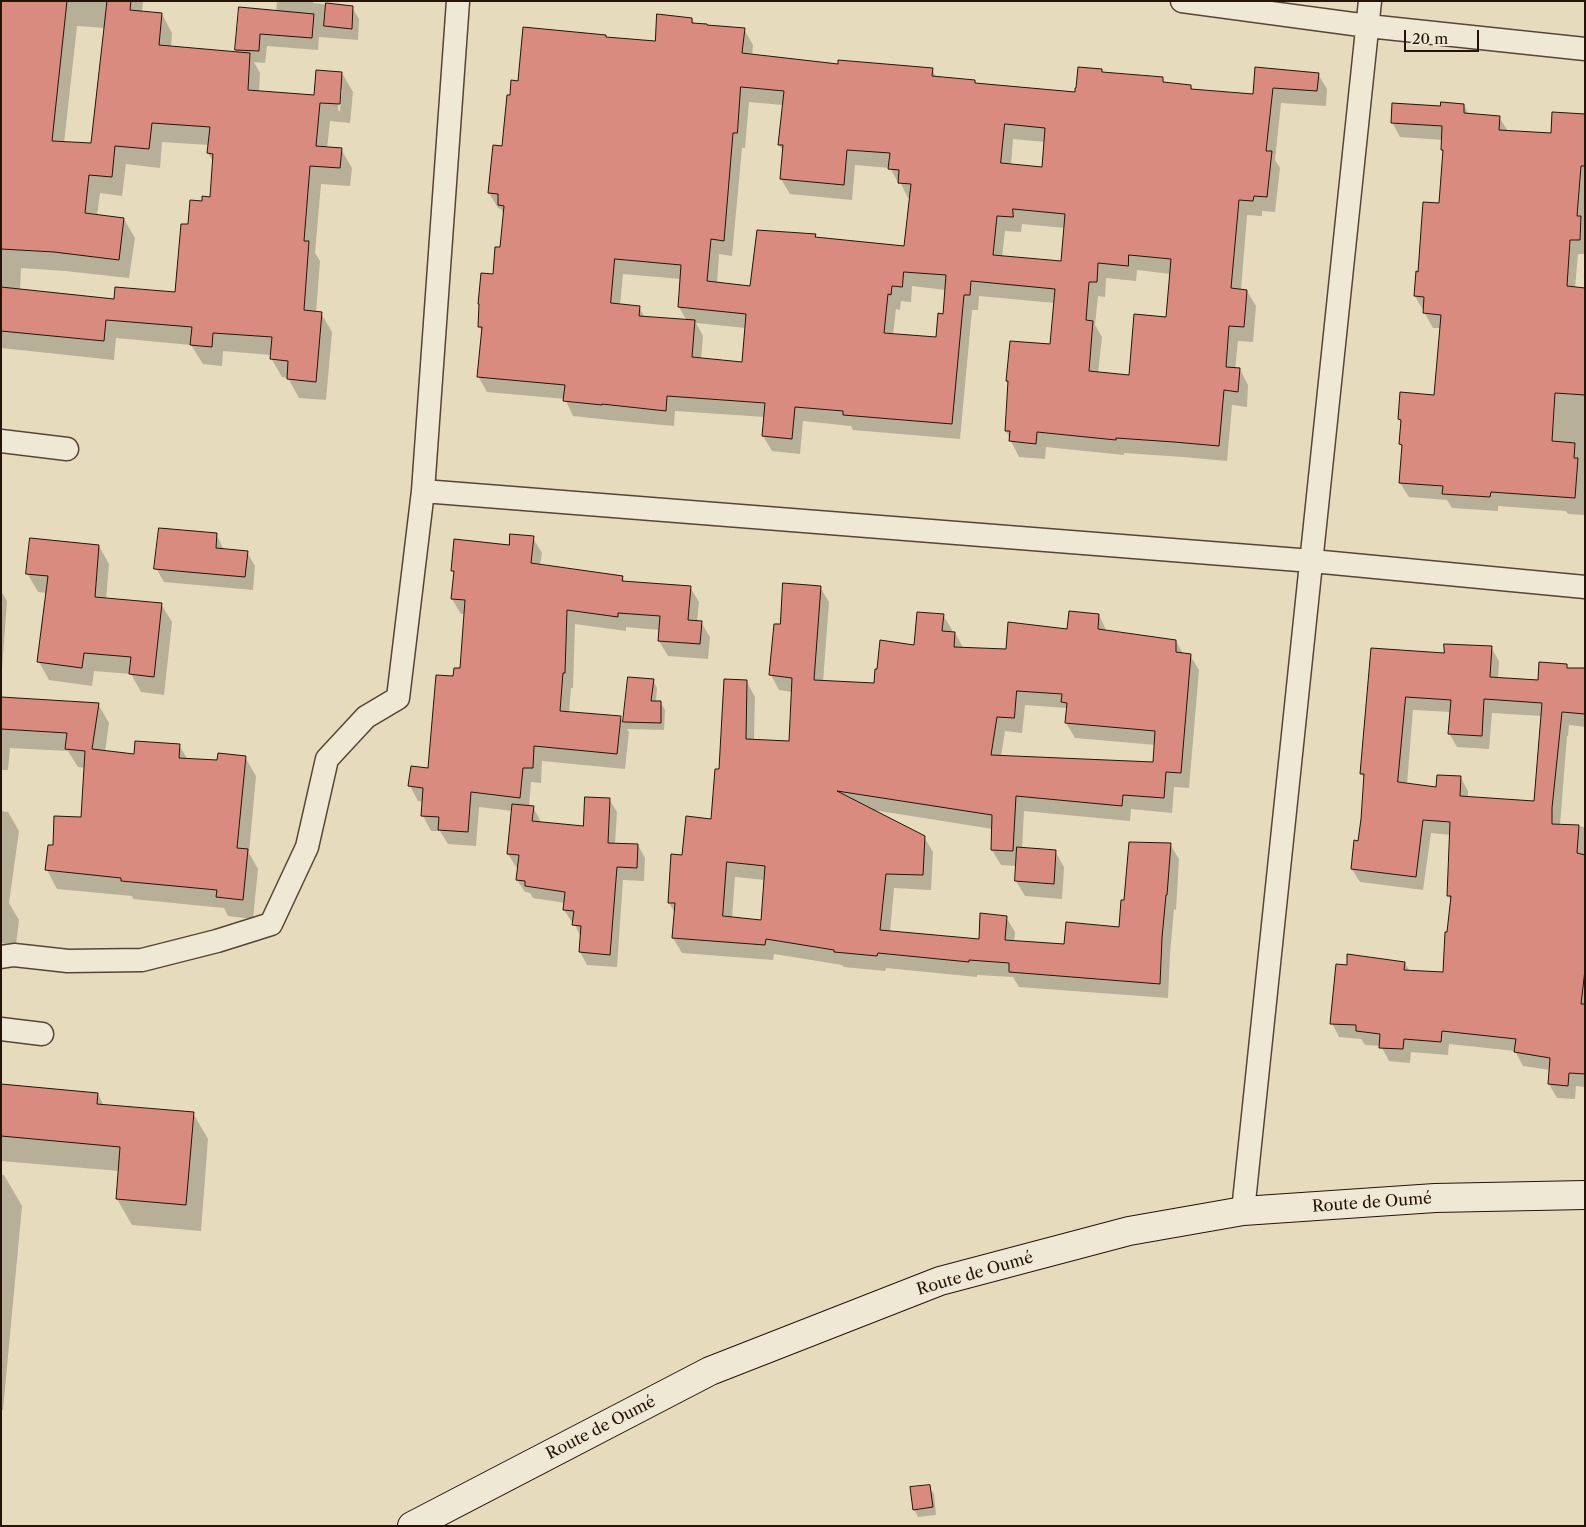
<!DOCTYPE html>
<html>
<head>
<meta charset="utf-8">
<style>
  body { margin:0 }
  #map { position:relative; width:1586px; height:1527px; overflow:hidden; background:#e7dbbe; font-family:"Libre Caslon Text",serif }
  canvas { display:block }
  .frame { position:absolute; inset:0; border:2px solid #251307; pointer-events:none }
  .scale { position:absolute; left:1404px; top:30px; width:75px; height:22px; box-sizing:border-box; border:2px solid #251307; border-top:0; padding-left:6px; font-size:15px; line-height:18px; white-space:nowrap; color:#251307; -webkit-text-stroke:4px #efe8d5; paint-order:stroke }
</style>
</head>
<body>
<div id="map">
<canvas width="1586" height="1527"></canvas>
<div class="frame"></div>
<div class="scale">20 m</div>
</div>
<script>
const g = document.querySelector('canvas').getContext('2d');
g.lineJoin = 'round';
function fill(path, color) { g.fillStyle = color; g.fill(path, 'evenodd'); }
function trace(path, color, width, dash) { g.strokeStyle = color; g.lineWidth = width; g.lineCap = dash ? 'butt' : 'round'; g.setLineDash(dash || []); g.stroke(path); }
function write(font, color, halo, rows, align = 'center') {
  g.font = font + ' "Libre Caslon Text",serif'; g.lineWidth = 4; g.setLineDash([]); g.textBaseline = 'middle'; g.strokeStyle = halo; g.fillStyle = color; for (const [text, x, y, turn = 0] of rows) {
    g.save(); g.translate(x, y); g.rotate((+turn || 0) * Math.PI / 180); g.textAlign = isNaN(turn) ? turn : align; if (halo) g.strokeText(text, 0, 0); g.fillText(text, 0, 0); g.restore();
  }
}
const shadow = new Path2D(`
  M 1,1 L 143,1 L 142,13 L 162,14 L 172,33 L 171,47 L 238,53 L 236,50 L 276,12 L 277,1 L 313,1 L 313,3 L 352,7 L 359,19 L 358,40 L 319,37 L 318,50 L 267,46 L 265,63 L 254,62 L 260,73 L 259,92 L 315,96 L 342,73 L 353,92 L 350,123 L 330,121 L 327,149 L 341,149 L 352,168 L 350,186 L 321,184 L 315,253 L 320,261 L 316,313 L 321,313 L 332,332 L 326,400 L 299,398 L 288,378 L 282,377 L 271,358 L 271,355 L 223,351 L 222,366 L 203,364 L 191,345 L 116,338 L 114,360 L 1,348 ZM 77,26 L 105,28 L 92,145 L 64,143 ZM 340,90 L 342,90 L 340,111 L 338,110 ZM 162,142 L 209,145 L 208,153 L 214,163 L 211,198 L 203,203 L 189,226 L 176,293 L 115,301 L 20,291 L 21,268 L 65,271 L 129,278 L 135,238 L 124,219 L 97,216 L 100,193 L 122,196 L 126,164 L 160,168 Z
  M 692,19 L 695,24 L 744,29 L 753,45 L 752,56 L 839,65 L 932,70 L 937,78 L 975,81 L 976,84 L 1076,93 L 1101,70 L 1103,73 L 1162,78 L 1165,84 L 1191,86 L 1193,91 L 1254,95 L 1256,68 L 1318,74 L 1327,89 L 1326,106 L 1281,103 L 1275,160 L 1280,168 L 1275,212 L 1262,211 L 1262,216 L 1247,215 L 1241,290 L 1247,291 L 1256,306 L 1253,342 L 1238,341 L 1235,369 L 1240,369 L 1248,385 L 1247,407 L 1232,405 L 1227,461 L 1183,457 L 1124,453 L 1124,455 L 1046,447 L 1045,459 L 1019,457 L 1006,431 L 1009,385 L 1007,381 L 1051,345 L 1055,303 L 979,296 L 978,310 L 972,310 L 960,439 L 853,430 L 851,426 L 803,421 L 800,454 L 772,451 L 763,436 L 765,417 L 675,411 L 674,426 L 610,420 L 573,416 L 565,399 L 487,392 L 478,376 L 482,332 L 479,326 L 501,248 L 504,215 L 501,209 L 498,208 L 489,193 L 503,147 L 512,96 L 519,82 L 607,38 L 656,43 ZM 749,102 L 783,105 L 779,145 L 784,152 L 781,179 L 790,194 L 852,200 L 855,165 L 890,168 L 899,184 L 901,184 L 908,198 L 910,198 L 906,247 L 817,238 L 815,236 L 751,287 L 717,284 L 719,254 L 732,256 L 742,148 L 745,148 ZM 1013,139 L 1045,142 L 1043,168 L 1011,165 ZM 1022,224 L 1065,228 L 1062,262 L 1002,257 L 1005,231 L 1021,232 ZM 1137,270 L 1171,274 L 1167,318 L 1130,376 L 1098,373 L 1102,337 L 1095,325 L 1098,296 L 1105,297 L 1106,278 L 1136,281 ZM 623,274 L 681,279 L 679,307 L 687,321 L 645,318 L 639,307 L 620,305 ZM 912,286 L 946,290 L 944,315 L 937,338 L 893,335 L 896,309 L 900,310 L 901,301 L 911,302 ZM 696,323 L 746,328 L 743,364 L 701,359 L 703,336 Z
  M 1464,105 L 1469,115 L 1499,117 L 1508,131 L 1552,134 L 1585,115 L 1585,254 L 1578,254 L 1575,288 L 1585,289 L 1585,515 L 1568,514 L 1566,511 L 1498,506 L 1498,511 L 1452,508 L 1447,500 L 1409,497 L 1400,483 L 1403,449 L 1400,444 L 1402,424 L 1399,419 L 1435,396 L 1442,328 L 1433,328 L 1415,296 L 1419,273 L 1440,205 L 1444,153 L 1442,150 L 1443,140 L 1400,137 L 1392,122 L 1441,108 Z
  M 216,534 L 224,550 L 247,552 L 255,566 L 253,590 L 164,582 L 156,568 Z
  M 533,538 L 542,553 L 540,565 L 622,577 L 625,582 L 690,587 L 699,602 L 697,622 L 701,622 L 710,637 L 708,659 L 668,656 L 659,641 L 660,630 L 626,627 L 626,631 L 575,624 L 573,688 L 571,688 L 569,713 L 620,717 L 624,724 L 629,678 L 653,680 L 657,688 L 656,702 L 661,703 L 665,710 L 664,730 L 627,729 L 629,732 L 625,769 L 542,761 L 541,783 L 531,782 L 529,807 L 533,807 L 540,820 L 540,823 L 585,827 L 609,799 L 617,812 L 615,844 L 638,845 L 645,858 L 644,881 L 623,880 L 617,967 L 587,965 L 580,952 L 581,938 L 574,923 L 572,922 L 564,910 L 565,903 L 533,898 L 530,893 L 525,892 L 517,880 L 519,867 L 516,867 L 508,854 L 513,811 L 479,807 L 476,846 L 448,844 L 440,831 L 431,831 L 423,816 L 424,802 L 418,801 L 410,786 L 429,769 L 454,678 L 461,670 L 465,614 L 461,614 L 452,599 L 455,575 L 453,571 Z
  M 99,546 L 109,564 L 106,600 L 161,604 L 172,622 L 164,695 L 141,692 L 131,674 L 94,671 L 92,686 L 49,680 L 39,662 L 47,593 L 38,592 L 27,573 Z
  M 820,587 L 829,602 L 823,682 L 875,685 L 915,646 L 943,615 L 952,630 L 952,633 L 955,633 L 964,649 L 1007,651 L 1069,630 L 1099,615 L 1107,632 L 1176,641 L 1183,654 L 1190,655 L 1199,670 L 1189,788 L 1174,787 L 1172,813 L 1131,809 L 1130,821 L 1024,811 L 1022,849 L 1055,851 L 1064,867 L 1062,899 L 1025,896 L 1016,881 L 1017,866 L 1001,865 L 992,850 L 993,829 L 873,810 L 924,837 L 933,852 L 931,890 L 894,888 L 890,932 L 980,941 L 1006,917 L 1015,932 L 1014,942 L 1065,945 L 1120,928 L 1126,901 L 1170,844 L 1179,859 L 1176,910 L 1174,909 L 1170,954 L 1168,998 L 1019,987 L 1013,977 L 977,975 L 977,977 L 886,968 L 885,971 L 844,967 L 842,965 L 774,954 L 773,960 L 682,953 L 673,938 L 675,913 L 669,903 L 683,856 L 712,821 L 720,771 L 747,682 L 755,697 L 754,740 L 790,742 L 792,692 L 779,690 L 771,675 L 782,626 ZM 1025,705 L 1066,708 L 1068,711 L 1066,723 L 1075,738 L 1156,745 L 1154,763 L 1001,757 L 1005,731 L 1022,733 ZM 735,877 L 765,880 L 763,921 L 732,918 Z
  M 1,591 L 7,601 L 1,683 Z
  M 1491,647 L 1499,661 L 1498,679 L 1539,682 L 1566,665 L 1568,669 L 1585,670 L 1585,727 L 1569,725 L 1568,736 L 1567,736 L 1560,825 L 1585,827 L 1585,1087 L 1576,1086 L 1575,1099 L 1557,1098 L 1549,1084 L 1550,1070 L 1523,1066 L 1515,1051 L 1449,1044 L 1448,1055 L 1411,1052 L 1410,1063 L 1389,1061 L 1381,1046 L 1365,1045 L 1361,1039 L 1339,1037 L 1332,1023 L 1405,963 L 1410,972 L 1444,973 L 1451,901 L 1448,895 L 1451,835 L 1431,833 L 1423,890 L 1360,882 L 1352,869 L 1359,842 L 1365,780 L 1361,773 L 1372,649 L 1445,654 ZM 1413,710 L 1451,712 L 1449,733 L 1457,747 L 1489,749 L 1492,713 L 1542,716 L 1535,803 L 1468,798 L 1468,791 L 1461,778 L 1437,788 L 1407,784 Z
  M 1,695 L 4,698 L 98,704 L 109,723 L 105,752 L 135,756 L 179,745 L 188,760 L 218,762 L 245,757 L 256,776 L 249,853 L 258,869 L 253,919 L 228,916 L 224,908 L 133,899 L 132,896 L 57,889 L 47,870 L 49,846 L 54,846 L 82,818 L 85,768 L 78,767 L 68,751 L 10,748 L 8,770 L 1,770 Z
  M 1,811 L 8,812 L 19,831 L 9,903 L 19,920 L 16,945 L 1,943 Z
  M 1,1085 L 98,1094 L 104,1106 L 193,1113 L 208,1139 L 201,1231 L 132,1225 L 117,1199 L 119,1171 L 1,1161 Z
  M 1,1175 L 4,1175 L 22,1206 L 3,1410 L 1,1410 Z
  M 929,1487 L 934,1494 L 936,1515 L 918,1517 L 914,1509 Z`);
const building = new Path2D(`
  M 1,1 L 67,1 L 52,141 L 91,143 L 107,1 L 131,1 L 130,10 L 162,13 L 159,45 L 250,53 L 248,90 L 314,95 L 316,70 L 342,72 L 340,104 L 320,103 L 316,146 L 342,148 L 340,168 L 310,166 L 304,241 L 309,241 L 304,310 L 322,312 L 316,382 L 287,379 L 288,361 L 270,359 L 272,337 L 213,333 L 212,347 L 190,345 L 192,327 L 106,320 L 104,341 L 1,331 L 1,287 L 114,299 L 115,287 L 175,292 L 181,224 L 188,224 L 190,200 L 202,201 L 202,196 L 210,197 L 213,154 L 207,153 L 210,127 L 152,123 L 149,149 L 115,146 L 112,177 L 89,175 L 85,213 L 124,218 L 119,260 L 54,252 L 1,249 Z
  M 326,3 L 353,6 L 352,29 L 324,26 Z
  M 239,7 L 314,14 L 312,38 L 260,34 L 259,51 L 235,50 Z
  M 657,14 L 692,18 L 692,23 L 707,24 L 707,25 L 745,28 L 742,53 L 838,64 L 838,60 L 933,68 L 932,76 L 975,80 L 975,83 L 1075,92 L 1075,88 L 1076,88 L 1078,67 L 1102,69 L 1102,72 L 1163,77 L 1163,82 L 1191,85 L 1191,89 L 1253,94 L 1255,67 L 1319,73 L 1317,91 L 1273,88 L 1266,151 L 1272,151 L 1267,197 L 1254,196 L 1253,201 L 1239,200 L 1231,288 L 1247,290 L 1244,327 L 1229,326 L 1226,367 L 1240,368 L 1238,392 L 1224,390 L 1219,446 L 1174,442 L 1116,438 L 1116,440 L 1037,432 L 1036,444 L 1009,441 L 1010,431 L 1005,431 L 1008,381 L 1006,381 L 1010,341 L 1050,344 L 1055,289 L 971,281 L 970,295 L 964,295 L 952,424 L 843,415 L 843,411 L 795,407 L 792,439 L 762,436 L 765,403 L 667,396 L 666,411 L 602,404 L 602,405 L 563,401 L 565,385 L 477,377 L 482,327 L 478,327 L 479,304 L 478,304 L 481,273 L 493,274 L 495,247 L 500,247 L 504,206 L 498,205 L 498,194 L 488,193 L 493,145 L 502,146 L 507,95 L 510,95 L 511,80 L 518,81 L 523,27 L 606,35 L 606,37 L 655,41 ZM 741,87 L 784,91 L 778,145 L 783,145 L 780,179 L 844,185 L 847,150 L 890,153 L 888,169 L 899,170 L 898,183 L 911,184 L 904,246 L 815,237 L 816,234 L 757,230 L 750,286 L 707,281 L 711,239 L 724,241 L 733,133 L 737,133 ZM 1005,124 L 1045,128 L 1042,167 L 1001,163 ZM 1013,209 L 1065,214 L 1061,261 L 993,255 L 997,216 L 1013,217 ZM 1129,255 L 1171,259 L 1166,317 L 1134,314 L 1129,375 L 1089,371 L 1093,321 L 1086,320 L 1089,282 L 1097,282 L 1098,263 L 1128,266 ZM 615,259 L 681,265 L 678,307 L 746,314 L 742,362 L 692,357 L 695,320 L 639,316 L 640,306 L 611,303 ZM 904,272 L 946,275 L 943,314 L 938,313 L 936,337 L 884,333 L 888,294 L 891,295 L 892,286 L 902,287 Z
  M 1441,102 L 1464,104 L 1464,113 L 1500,116 L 1499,130 L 1551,133 L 1552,112 L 1585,114 L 1585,166 L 1581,166 L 1577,216 L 1581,216 L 1580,240 L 1570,240 L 1567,286 L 1585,288 L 1585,395 L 1555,393 L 1552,441 L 1575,443 L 1574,458 L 1578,458 L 1575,498 L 1491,492 L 1490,497 L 1442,494 L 1443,486 L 1399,483 L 1402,445 L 1399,444 L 1401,420 L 1398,419 L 1400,392 L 1434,395 L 1441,315 L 1423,313 L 1424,297 L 1414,296 L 1416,271 L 1418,272 L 1423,202 L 1439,203 L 1443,150 L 1441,150 L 1442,126 L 1391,123 L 1392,103 L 1440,106 Z
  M 159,528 L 217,533 L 216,548 L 248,551 L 245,577 L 154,569 Z
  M 510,534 L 534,536 L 531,563 L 623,576 L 622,581 L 691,586 L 688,620 L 702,621 L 700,644 L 658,641 L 660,616 L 618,613 L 618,617 L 567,610 L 565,673 L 563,673 L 560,711 L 621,716 L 617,754 L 534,746 L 533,768 L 523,768 L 520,798 L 471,792 L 468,832 L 438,830 L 439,817 L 421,816 L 423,788 L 408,786 L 411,766 L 428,768 L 436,675 L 453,676 L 454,668 L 460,668 L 465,600 L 451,599 L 454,571 L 451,571 L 454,539 L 509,545 Z
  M 30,538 L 99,545 L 95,597 L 162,603 L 154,677 L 129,674 L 131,657 L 84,653 L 82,668 L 37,662 L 48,576 L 26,574 Z
  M 783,583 L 821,586 L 814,680 L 874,683 L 875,669 L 877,669 L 880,640 L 914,645 L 917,612 L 944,614 L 942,631 L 955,632 L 954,647 L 1006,649 L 1008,622 L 1067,629 L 1069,611 L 1099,614 L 1098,629 L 1176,640 L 1176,652 L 1191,654 L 1181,773 L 1166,772 L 1164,798 L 1123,795 L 1122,806 L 1016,796 L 1013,851 L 991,850 L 992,815 L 837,791 L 925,836 L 923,875 L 886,874 L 880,930 L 979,939 L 980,913 L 1007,916 L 1005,940 L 1064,944 L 1066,922 L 1119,927 L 1121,900 L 1124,900 L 1129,842 L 1171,843 L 1167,895 L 1166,895 L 1162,938 L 1160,984 L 1009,972 L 1009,963 L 969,960 L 969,962 L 878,953 L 877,956 L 834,952 L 834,950 L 766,939 L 765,945 L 672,938 L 675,903 L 668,903 L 671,854 L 682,855 L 686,816 L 711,819 L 715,769 L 719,769 L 724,679 L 747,680 L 746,739 L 789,741 L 792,678 L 769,675 L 774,624 L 780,624 ZM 1017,691 L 1062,694 L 1061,702 L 1067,703 L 1065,723 L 1155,731 L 1153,762 L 991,755 L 997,717 L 1014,718 ZM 727,862 L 765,866 L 761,920 L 723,916 Z
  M 1444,644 L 1492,646 L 1490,677 L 1538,680 L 1539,662 L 1567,664 L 1567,668 L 1585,668 L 1585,714 L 1562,712 L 1552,808 L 1552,824 L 1579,825 L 1577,853 L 1585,855 L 1585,970 L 1581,1004 L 1585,1004 L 1585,1074 L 1569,1073 L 1568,1086 L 1548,1084 L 1550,1058 L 1514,1052 L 1516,1039 L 1442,1031 L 1441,1042 L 1404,1039 L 1403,1049 L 1379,1048 L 1380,1034 L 1356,1031 L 1356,1025 L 1330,1024 L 1336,964 L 1347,965 L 1347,954 L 1405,962 L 1404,970 L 1443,972 L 1445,932 L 1447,932 L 1451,896 L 1447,896 L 1450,822 L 1423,820 L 1416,877 L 1351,869 L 1354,840 L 1358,841 L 1361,819 L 1364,774 L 1360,774 L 1371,648 L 1444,653 ZM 1406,697 L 1451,700 L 1448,734 L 1482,736 L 1484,699 L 1542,703 L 1534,801 L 1460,796 L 1461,776 L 1437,775 L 1436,787 L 1398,782 Z
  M 628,677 L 654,679 L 651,701 L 661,701 L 661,723 L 623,722 Z
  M 1,697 L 99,703 L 92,749 L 134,754 L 135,741 L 180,744 L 179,758 L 217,760 L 218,753 L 246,756 L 237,848 L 248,849 L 243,900 L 216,897 L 217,890 L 121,881 L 121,878 L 45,870 L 48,845 L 53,845 L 54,816 L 81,817 L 85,751 L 65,749 L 67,733 L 1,729 Z
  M 585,797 L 610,798 L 608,843 L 638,844 L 637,868 L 617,867 L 610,955 L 579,952 L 581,926 L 572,925 L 574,911 L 563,910 L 565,892 L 525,886 L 525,881 L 516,880 L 519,855 L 507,854 L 512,804 L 534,806 L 532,821 L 583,826 Z
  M 1017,847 L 1056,850 L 1054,884 L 1015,881 Z
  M 1,1084 L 98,1093 L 97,1104 L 194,1112 L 186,1205 L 116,1199 L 120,1147 L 1,1136 Z
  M 930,1485 L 933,1507 L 913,1510 L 910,1487 Z`);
const minor = new Path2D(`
  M 1182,1 L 1368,26 L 1585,49
  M 1,441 L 67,449
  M 423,491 L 1312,561 L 1585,587
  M 1,957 L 14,955 L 68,961 L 142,960 L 217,941 L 271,924 L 307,847 L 327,759 L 366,717 L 398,698 L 423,491 L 458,1
  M 1,1029 L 42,1034
  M 1243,1211 L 1370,1`);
const secondary = new Path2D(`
  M 412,1526 L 710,1371 L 940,1281 L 1129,1231 L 1243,1211 L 1435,1198 L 1585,1195`);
const streetNames = [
  ["Route de Oumé",1372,1203,-4],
  ["Route de Oumé",975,1274,-16],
  ["Route de Oumé",601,1428,-27]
];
fill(shadow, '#0003');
fill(building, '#d98b7f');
trace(building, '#251307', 1);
trace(minor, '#564535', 25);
trace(secondary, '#251307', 30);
trace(minor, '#efe8d5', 22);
trace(secondary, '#efe8d5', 28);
write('16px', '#251307', '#efe8d5', streetNames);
</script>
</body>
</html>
